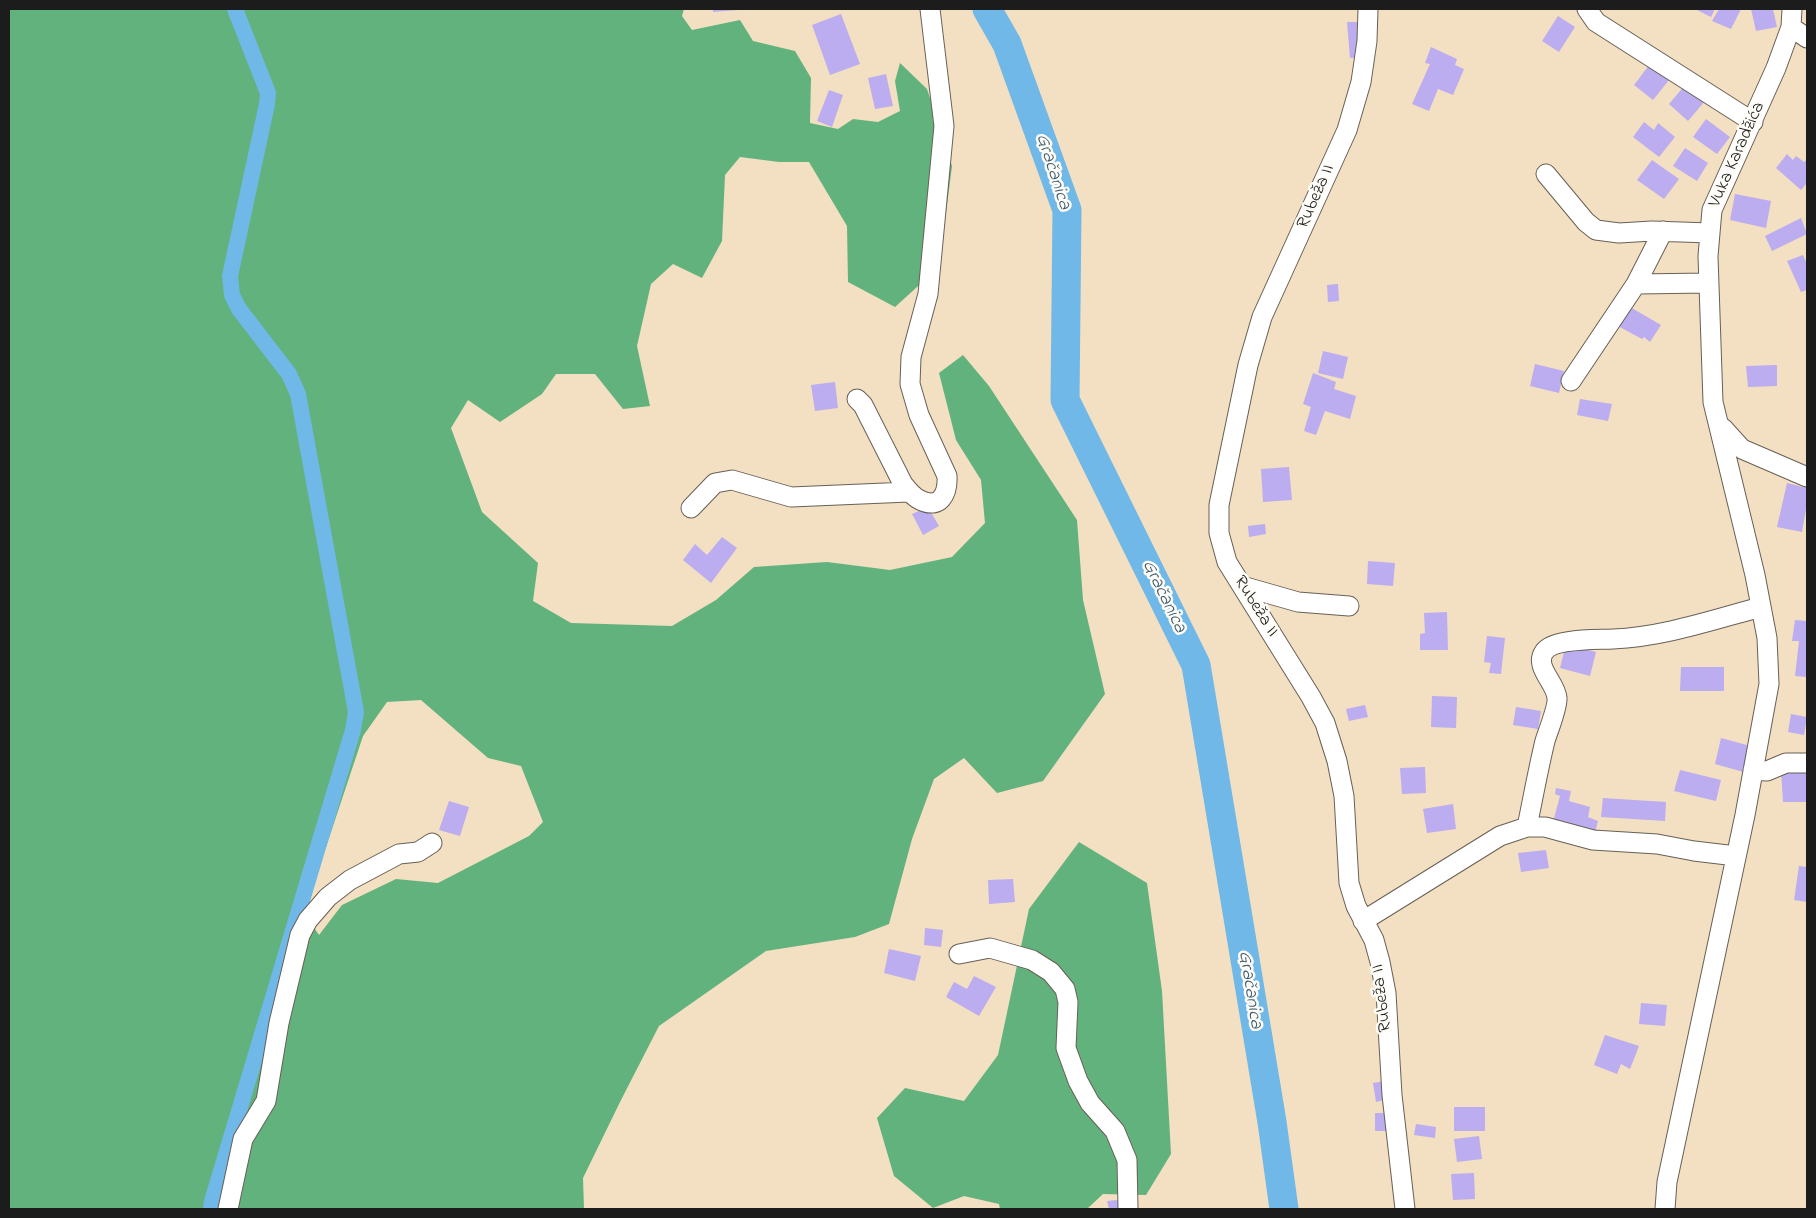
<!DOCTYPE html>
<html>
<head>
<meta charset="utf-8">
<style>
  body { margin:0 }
  #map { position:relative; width:1816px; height:1218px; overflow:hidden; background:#f3dfc2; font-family:"Indie Flower",sans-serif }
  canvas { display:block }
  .frame { position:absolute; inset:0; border:10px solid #1c1c1c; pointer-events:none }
</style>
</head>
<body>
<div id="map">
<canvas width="1816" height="1218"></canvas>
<div class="frame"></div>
</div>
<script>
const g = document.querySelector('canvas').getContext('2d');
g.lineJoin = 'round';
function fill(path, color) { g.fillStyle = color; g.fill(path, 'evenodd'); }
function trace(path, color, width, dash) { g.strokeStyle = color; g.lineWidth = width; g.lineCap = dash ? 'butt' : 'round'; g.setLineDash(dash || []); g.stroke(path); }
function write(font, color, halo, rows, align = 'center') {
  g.font = font + ' "Indie Flower",sans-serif'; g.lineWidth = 5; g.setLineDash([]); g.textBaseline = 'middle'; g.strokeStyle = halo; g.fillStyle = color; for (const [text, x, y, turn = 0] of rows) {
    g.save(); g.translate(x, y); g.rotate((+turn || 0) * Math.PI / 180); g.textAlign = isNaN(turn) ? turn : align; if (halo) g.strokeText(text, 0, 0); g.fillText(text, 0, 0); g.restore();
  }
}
const forest = new Path2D(`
  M 9,9 L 684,9 L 682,16 L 692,30 L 740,20 L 753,41 L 795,51 L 811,78 L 810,123 L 838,129 L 853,119 L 878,122 L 900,111 L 895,81 L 900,63 L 927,89 L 952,166 L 939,267 L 895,307 L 848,282 L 847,226 L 809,162 L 779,162 L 740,157 L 725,175 L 722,241 L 702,278 L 673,264 L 651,284 L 637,346 L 650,406 L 623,409 L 595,374 L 556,374 L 542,394 L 500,422 L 468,400 L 451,428 L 482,512 L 538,563 L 533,601 L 571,623 L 672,626 L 716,600 L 754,567 L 827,562 L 890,570 L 952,557 L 985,523 L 981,480 L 956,440 L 939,373 L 963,355 L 989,386 L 1077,520 L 1083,600 L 1105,694 L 1043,781 L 997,793 L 964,758 L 934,779 L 912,839 L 889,924 L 855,937 L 766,951 L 659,1026 L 621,1100 L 583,1178 L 584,1209 L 9,1209 ZM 421,700 L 488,758 L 521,766 L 543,822 L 529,836 L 438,883 L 396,879 L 342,905 L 319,935 L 304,913 L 363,736 L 387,702 Z
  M 1079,842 L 1147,883 L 1162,991 L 1171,1154 L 1146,1195 L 1103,1194 L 1087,1209 L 1000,1209 L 999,1204 L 964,1196 L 933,1208 L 894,1176 L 877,1118 L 905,1088 L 964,1101 L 998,1055 L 1029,909 Z`);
const canal = new Path2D(`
  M 211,1209 L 212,1201 L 353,730 L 356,712 L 298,394 L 289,374 L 239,309 L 232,295 L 230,276 L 267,104 L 268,93 L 235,9`);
const river = new Path2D(`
  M 987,9 L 1007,44 L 1067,210 L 1065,400 L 1196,665 L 1272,1122 L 1284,1209`);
const building = new Path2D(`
  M 713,9 L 738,9 L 738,10 L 713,12 Z
  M 1695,9 L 1715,9 L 1711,17 Z
  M 1719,9 L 1741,9 L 1731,29 L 1712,21 Z
  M 1751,9 L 1773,9 L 1777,27 L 1756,31 Z
  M 841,14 L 860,64 L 830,75 L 812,25 Z
  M 1558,16 L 1575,27 L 1559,52 L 1542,41 Z
  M 1347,22 L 1359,22 L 1361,57 L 1350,58 Z
  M 1431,47 L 1457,59 L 1455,65 L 1464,69 L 1453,95 L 1438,89 L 1429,111 L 1412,104 L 1430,64 L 1425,63 Z
  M 1650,64 L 1669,80 L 1653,100 L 1634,85 Z
  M 886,74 L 893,106 L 875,109 L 868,78 Z
  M 1686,84 L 1705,101 L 1688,121 L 1669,104 Z
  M 829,90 L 843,95 L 832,127 L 817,121 Z
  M 1706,119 L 1730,137 L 1717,154 L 1693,137 Z
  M 1644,122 L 1654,130 L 1658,123 L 1675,137 L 1659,157 L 1633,137 Z
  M 1685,148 L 1708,163 L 1697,181 L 1673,166 Z
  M 1787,154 L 1793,160 L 1796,156 L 1804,162 L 1807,159 L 1807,183 L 1801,190 L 1776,168 Z
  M 1652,160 L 1679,179 L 1664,199 L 1637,180 Z
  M 1735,194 L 1771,201 L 1766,228 L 1730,220 Z
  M 1801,218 L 1807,234 L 1772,251 L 1765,236 Z
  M 1803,255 L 1807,264 L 1807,290 L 1801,292 L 1787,261 Z
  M 1338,284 L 1339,301 L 1328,302 L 1327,285 Z
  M 1630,307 L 1661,325 L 1650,342 L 1644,337 L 1642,339 L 1618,326 Z
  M 1323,351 L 1348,357 L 1343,379 L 1318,373 Z
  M 1535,364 L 1564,371 L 1559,393 L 1530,386 Z
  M 1777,365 L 1777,386 L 1748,387 L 1746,366 Z
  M 1313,373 L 1336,382 L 1334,389 L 1356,396 L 1350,419 L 1325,411 L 1316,435 L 1304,431 L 1311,407 L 1303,404 Z
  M 835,382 L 838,408 L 815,411 L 811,385 Z
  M 1580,399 L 1612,404 L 1608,421 L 1577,415 Z
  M 1289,467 L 1292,500 L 1263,502 L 1261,469 Z
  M 1787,483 L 1807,488 L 1807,503 L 1802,532 L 1777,527 Z
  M 928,507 L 939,526 L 923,535 L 912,514 Z
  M 1265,524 L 1266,534 L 1249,537 L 1248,526 Z
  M 722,537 L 737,548 L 711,583 L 683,560 L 695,544 L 707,555 Z
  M 1368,561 L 1395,563 L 1393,586 L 1367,584 Z
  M 1447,612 L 1448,650 L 1420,650 L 1420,634 L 1425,633 L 1424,613 Z
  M 1795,620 L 1807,621 L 1807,677 L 1795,676 L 1799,641 L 1792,641 Z
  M 1487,636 L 1505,638 L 1501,674 L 1489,673 L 1491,663 L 1484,662 Z
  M 1566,644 L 1596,652 L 1590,676 L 1560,668 Z
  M 1681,667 L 1724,667 L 1724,691 L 1680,691 Z
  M 1432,696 L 1457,697 L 1456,728 L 1431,727 Z
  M 1365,705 L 1368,717 L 1349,721 L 1346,709 Z
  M 1516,707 L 1541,711 L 1538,729 L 1513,725 Z
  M 1791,714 L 1807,717 L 1804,735 L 1788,732 Z
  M 1721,738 L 1754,747 L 1747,773 L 1715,764 Z
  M 1425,767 L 1426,793 L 1402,794 L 1400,768 Z
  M 1807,769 L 1807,802 L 1783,802 L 1781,770 Z
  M 1680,770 L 1721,780 L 1716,801 L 1674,791 Z
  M 1556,788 L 1571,791 L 1569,801 L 1590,807 L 1588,817 L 1598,821 L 1595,833 L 1553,822 L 1560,796 L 1555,794 Z
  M 1603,798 L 1666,802 L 1665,821 L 1601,817 Z
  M 449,801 L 469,807 L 460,836 L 439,830 Z
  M 1453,804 L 1456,829 L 1427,833 L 1423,809 Z
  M 1546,850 L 1549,868 L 1521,872 L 1518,853 Z
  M 1799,866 L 1807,867 L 1807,902 L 1794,900 Z
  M 1013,879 L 1015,902 L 989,904 L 988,880 Z
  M 925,928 L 943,930 L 941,947 L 924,945 Z
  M 889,949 L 921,956 L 915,981 L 884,973 Z
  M 974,976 L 996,987 L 979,1016 L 946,997 L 954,982 L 967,989 Z
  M 1641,1003 L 1667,1005 L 1665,1026 L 1639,1024 Z
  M 1605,1035 L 1639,1046 L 1630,1069 L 1621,1064 L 1617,1074 L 1594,1065 Z
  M 1385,1081 L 1388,1099 L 1376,1102 L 1373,1083 Z
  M 1454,1107 L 1485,1107 L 1485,1131 L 1454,1131 Z
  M 1375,1113 L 1386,1113 L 1388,1131 L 1375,1131 Z
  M 1416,1124 L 1436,1127 L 1435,1138 L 1414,1135 Z
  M 1479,1136 L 1482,1159 L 1457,1162 L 1454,1139 Z
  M 1474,1173 L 1475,1199 L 1453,1200 L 1451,1174 Z
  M 1126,1199 L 1127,1209 L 1109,1209 L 1107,1201 Z`);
const minor = new Path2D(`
  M 1368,9 L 1367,41 L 1361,82 L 1347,130 L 1262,317 L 1248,365 L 1219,505 L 1219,533 L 1227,562 L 1311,697 L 1325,723 L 1337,761 L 1344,796 L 1349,883 L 1356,906 L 1374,940 L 1380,962 L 1386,993 L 1392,1095 L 1405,1209
  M 1587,9 L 1596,22 L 1753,122
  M 1791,27 L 1807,38
  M 1546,174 L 1586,222 L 1596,230 L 1619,233 L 1652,231 L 1710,233
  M 1636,284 L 1663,231
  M 1571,381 L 1636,284 L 1708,283
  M 857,399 L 863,405 L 903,484 C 907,489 913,497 920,500 C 940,510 948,494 947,476 L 919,415 L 910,384 L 911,357 L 928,294 L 944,126 L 930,9
  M 1723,428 L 1742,449 L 1807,477
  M 691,508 L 715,483 L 732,480 L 791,497 L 909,492
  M 1242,586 L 1298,602 L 1349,606
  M 1753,770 L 1767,771 L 1786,763 L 1807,763
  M 1527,827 C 1533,798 1538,770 1545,741 C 1548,731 1558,707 1557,698 C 1556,683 1534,667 1544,652 C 1553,638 1597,640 1613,639 C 1663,637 1712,620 1761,607
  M 1363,921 L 1500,836 L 1527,827 L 1545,827 L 1593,840 L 1657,844 L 1694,851 L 1736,856
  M 959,954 L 990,948 L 1032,960 L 1051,972 L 1065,989 L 1068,1002 L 1066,1048 L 1078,1081 L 1090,1103 L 1115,1131 L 1127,1160 L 1128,1209
  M 228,1209 L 243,1139 L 266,1101 L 279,1023 L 300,935 L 308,920 L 328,897 L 350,880 L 399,854 L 418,852 L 432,843
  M 1665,1209 L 1667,1182 L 1745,815 L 1769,684 L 1767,638 L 1755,575 L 1713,402 L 1708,256 L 1712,210 L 1776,68 L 1791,27 L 1792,9`);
const streetNames = [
  ["Vuka Karadžića",1738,155,-66],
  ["Rubeža II",1317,197,-66],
  ["Rubeža II",1255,607,58],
  ["Rubeža II",1383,998,-97]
];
const waterNames = [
  ["Gračanica",1052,172,72],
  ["Gračanica",1163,597,64],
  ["Gračanica",1249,990,81]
];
fill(forest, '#62b27e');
trace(canal, '#6fb8e7', 16);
trace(river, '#6fb8e7', 29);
fill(building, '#bbadef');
trace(minor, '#676056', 21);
trace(minor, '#fff', 19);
write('18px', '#1c1c1c', '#fdfcf7', streetNames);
write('italic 19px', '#3d5a6d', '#fdfcf7', waterNames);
</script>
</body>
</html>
